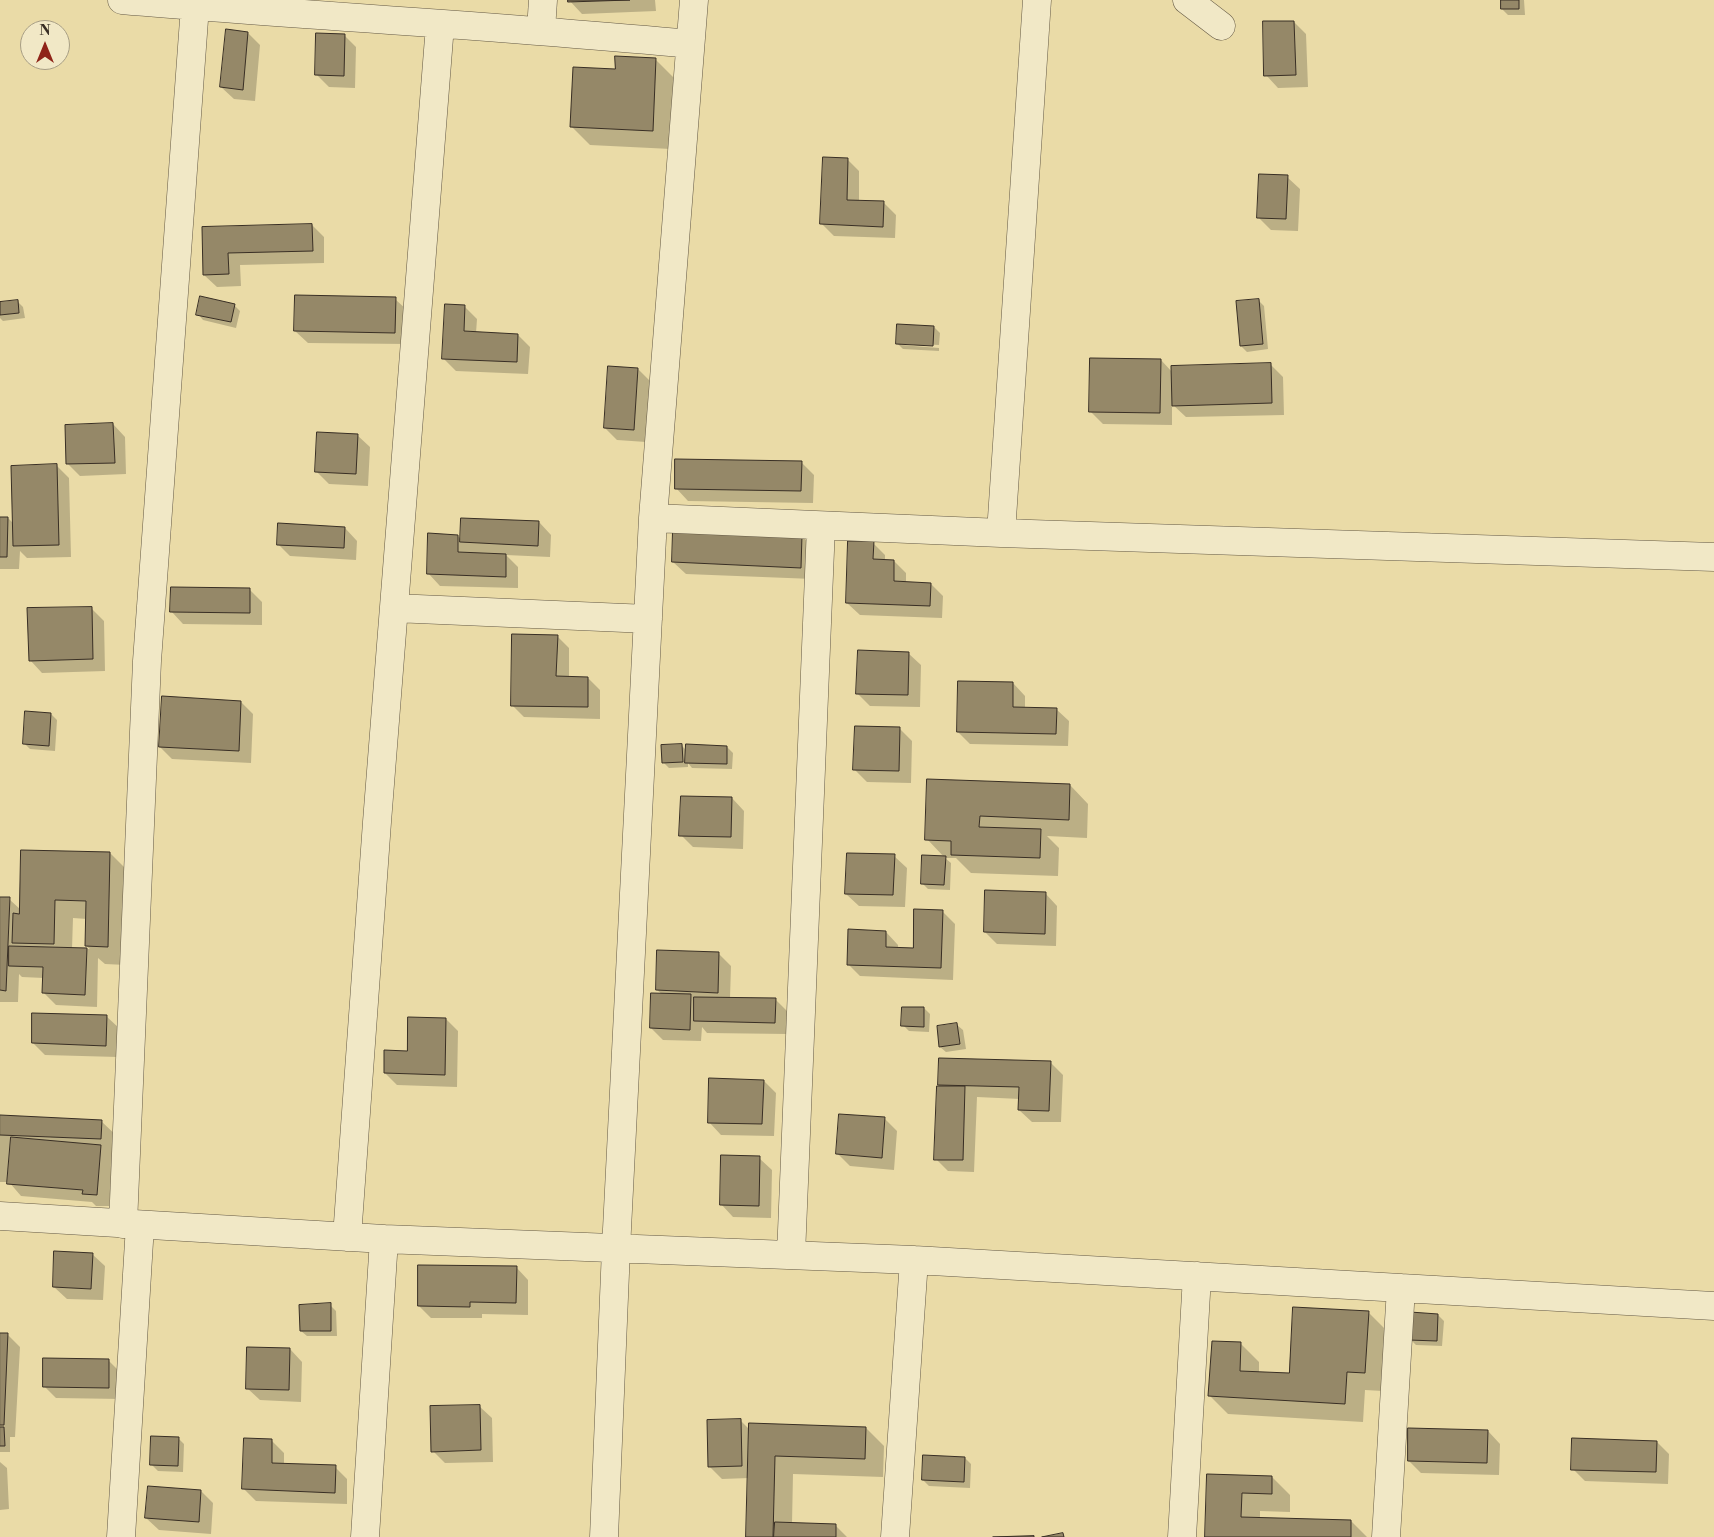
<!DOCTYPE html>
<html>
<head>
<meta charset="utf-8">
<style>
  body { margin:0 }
  #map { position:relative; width:1714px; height:1537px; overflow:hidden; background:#eadba7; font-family:"Libre Bodoni",serif }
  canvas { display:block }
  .north { position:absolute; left:20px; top:20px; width:50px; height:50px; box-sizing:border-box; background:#f1e8c6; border:1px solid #a79e85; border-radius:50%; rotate:0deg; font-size:14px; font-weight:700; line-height:20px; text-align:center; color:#382e24 }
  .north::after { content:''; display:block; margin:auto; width:18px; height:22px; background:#8f2418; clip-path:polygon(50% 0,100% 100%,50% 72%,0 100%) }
</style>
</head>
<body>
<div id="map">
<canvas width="1714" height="1537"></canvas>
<div class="north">N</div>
</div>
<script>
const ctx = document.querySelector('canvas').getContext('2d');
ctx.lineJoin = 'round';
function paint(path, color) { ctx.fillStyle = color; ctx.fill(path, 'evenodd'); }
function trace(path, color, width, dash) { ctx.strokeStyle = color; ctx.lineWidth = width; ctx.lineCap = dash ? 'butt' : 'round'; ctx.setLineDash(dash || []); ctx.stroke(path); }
paint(new Path2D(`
  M569,0H655L656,11L582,14Z
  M1502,0H1524L1525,15H1508L1502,9Z
  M1294,22L1306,34L1308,87L1278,88L1266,75Z
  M248,33L260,45L255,101L234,99L221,87Z
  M344,35L356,47L355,88L329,87L317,75Z
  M655,59L674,78L671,149L590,145L571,126L616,70Z
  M847,159L859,171V202H883L896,215L895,238L834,236L822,224Z
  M1287,177L1300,189L1298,231L1271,230L1259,218Z
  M312,225L324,237V263L240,265L241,286L217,287L204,275L203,228Z
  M395,299L408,311L407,344L308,343L295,331Z
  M1258,300L1264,306L1268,349L1247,352L1241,346L1237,302Z
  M17,301L23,307L25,318L3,321L0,318V303Z
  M234,305L240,311L236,328L203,320L198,314Z
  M446,306L465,307L477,319L476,333L518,335L530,347L528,374L456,371L443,358Z
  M934,327L940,333L939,345L901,343V345L939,348V351L903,349L897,343Z
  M1161,360L1173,373L1270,364L1283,377L1284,415L1186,417L1172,404V425L1103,424L1091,412Z
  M638,369L650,381L646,442L617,440L605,428Z
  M113,424L125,437L126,474L80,476L68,464Z
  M357,435L370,447L368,486L329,484L317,472Z
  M801,462L814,475L813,503L688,501L676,488Z
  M56,465L69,478L71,557L27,558L20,551L19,569H0V518H8L14,524Z
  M539,522L551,535L550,557L506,555L518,567V588L440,586L428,573L458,536L461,539Z
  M345,528L357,541L356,560L290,556L278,544Z
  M802,536L814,549L813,579L686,574L673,562Z
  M873,543L885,555V560L894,561L906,573V583L931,584L943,596L942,618L860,615L847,603Z
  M250,590L262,602V625L183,624L171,611Z
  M91,608L104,621L105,671L42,673L30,660Z
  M557,636L569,648V677L588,678L600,690V719L524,717L512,705Z
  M908,653L921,665L920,707L870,706L857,693Z
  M1013,683L1025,696V708L1056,709L1069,721L1068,746L970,744L958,732Z
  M241,702L253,714L251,763L172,759L160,747Z
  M51,714L57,720L55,751L30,749L24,743Z
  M900,729L912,741L911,783L867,782L855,770Z
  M682,746L687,751L727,747L733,753L732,769L692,768L688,763V767L669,768L663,762Z
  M929,780L1070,785L1088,804L1087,838L1047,836L1059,848L1058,876L971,873L956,858H945L951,863L950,890L928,889L922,883L945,858L927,839Z
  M732,798L744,811L743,849L693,847L681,835Z
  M110,853L128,871L126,965L105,964L98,958L97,1007L56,1005L44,993V978L22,977L19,974L18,1002H0V898L9,899L21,910ZM73,918L87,919L86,946L90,949H72Z
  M894,856L907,868L905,907L859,906L846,894Z
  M1045,893L1057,906L1056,946L997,944L985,932Z
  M942,911L955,924L953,980L860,976L848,964L886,932L898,945V949H914Z
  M719,954L731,966L730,998L775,999L788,1012L787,1034L707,1033L702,1027L701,1041L663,1040L651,1028L663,995L657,990Z
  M924,1008L930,1014L929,1032L909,1031L903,1025Z
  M106,1016L119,1028L118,1057L45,1055L33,1043Z
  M446,1019L458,1031L457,1087L397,1085L385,1073Z
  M957,1025L963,1030L966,1049L946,1052L940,1047Z
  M940,1059L1050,1062L1063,1075L1061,1122H1032L1019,1110L1020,1099L977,1097L974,1172L948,1171L936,1159Z
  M764,1081L776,1093L774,1136L721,1135L709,1122Z
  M0,1116L101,1121L120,1139L113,1157L109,1206H96L92,1202L21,1196L9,1182H0Z
  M885,1119L897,1131L894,1170L850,1166L837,1153Z
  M759,1158L772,1170L771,1218L733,1217L721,1204Z
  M92,1254L105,1266L103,1300L67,1299L54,1287Z
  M516,1267L528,1280V1315L482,1314V1318H431L419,1306Z
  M330,1305L336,1311L337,1336H307L301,1331Z
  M1368,1312L1387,1331L1383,1391L1365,1390L1363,1422L1228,1414L1210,1396L1241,1344L1259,1362V1373L1291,1375Z
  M1438,1315L1444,1321L1442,1346L1416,1345L1410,1339Z
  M0,1334H7L20,1347L15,1437H10V1452H0Z
  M290,1349L302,1362L301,1402L260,1400L247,1388Z
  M109,1361L121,1373V1399L56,1398L44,1386Z
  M479,1406L492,1418L493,1462L445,1463L433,1451Z
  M740,1420L750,1430L866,1428L884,1446L883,1477L793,1474L792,1524L835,1525L847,1537H747L749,1478L722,1479L709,1466Z
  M1488,1431L1500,1444L1499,1475L1421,1473L1409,1461Z
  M178,1438L184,1444L183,1472L158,1471L152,1465Z
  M272,1441L284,1453V1465L335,1467L347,1479V1504L256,1501L244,1489Z
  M1657,1442L1669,1454L1668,1484L1585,1481L1573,1469Z
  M965,1458L971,1464L970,1488L929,1486L923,1480Z
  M0,1462L7,1468L9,1509L0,1510Z
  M1209,1475L1272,1477L1290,1495V1512L1260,1511V1518L1351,1521L1367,1537H1207Z
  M149,1487L201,1491L213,1503L211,1534L159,1530L146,1518Z`), '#0003');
const building = new Path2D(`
  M568,0H630L568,2Z
  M1501,0H1519V9H1501Z
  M1263,21H1294L1296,75L1264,76Z
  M226,29L248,32L243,90L220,87Z
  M316,33L345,34L344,76L315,75Z
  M615,56L656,58L653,131L570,127L573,67L615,69Z
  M823,157L848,158L847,200L884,201L883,227L820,224Z
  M1259,174L1288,175L1286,219L1257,218Z
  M312,224L313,251L228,253L229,274L203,275L202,227Z
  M295,295L396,297L395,333L294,331Z
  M200,296L235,304L231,322L196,315Z
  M1259,299L1263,344L1240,346L1236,301Z
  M18,300L19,313L0,315V302Z
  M445,304L465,305L464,331L518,334L517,362L442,359Z
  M897,324L934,326L933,346L896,344Z
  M1090,358L1161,359L1160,413L1089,412Z
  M1271,363L1272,403L1172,406L1171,366Z
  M608,366L638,368L634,430L604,428Z
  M113,423L115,463L66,464L65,425Z
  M317,432L358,434L356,474L315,472Z
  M675,459L802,461L801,491L675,489Z
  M57,464L59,545L13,546L11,466Z
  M0,517H8L7,557H0Z
  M461,518L539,521L538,546L460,542Z
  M278,523L345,527L344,548L277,545Z
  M673,530L802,535L801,568L672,562Z
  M428,533L458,535V552L506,554V577L427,574Z
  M848,541H874L873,559L894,560V581L931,583L930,606L846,603Z
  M171,587L250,588V613L170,612Z
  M92,607L93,659L29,661L27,608Z
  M512,634L558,635L556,676L588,677V707L511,706Z
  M858,650L909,652L908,695L856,694Z
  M958,681L1013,682V707L1057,708L1056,734L957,732Z
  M162,696L241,701L239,751L159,747Z
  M25,711L51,713L49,746L23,744Z
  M855,726L900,727L899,771L853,770Z
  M682,744L683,762L662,763L661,745Z
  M686,744L727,746V764L685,763Z
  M927,779L1070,784L1069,820L980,816L979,827L1041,829L1040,858L951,855V841L925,840Z
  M681,796L732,797L731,837L679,836Z
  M21,850L110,852L108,947L85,946L86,901L55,900L54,944L12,943L13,913L19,914Z
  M847,853L895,854L893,895L845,894Z
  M922,855L946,856L944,885L921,884Z
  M985,890L1046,892L1045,934L984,932Z
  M0,897H10L6,991L0,990Z
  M914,909L943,910L941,968L847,965L848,929L886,931V947L913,948Z
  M9,946L87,948L85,995L42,993L43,967L9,966Z
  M657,950L719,952L718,993L656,990Z
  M651,993L691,994L690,1030L650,1028Z
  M694,997L776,998L775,1023L694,1021Z
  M902,1007H924V1027L901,1026Z
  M32,1013L107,1015L106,1046L32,1043Z
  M408,1017L446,1018L445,1075L384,1073V1050L407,1051Z
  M957,1023L960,1044L939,1047L937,1026Z
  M939,1058L1051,1061L1049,1111L1018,1110L1019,1087L938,1085Z
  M709,1078L764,1080L762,1124L708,1123Z
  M937,1086H965L963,1160H934Z
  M839,1114L885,1117L882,1158L836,1154Z
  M0,1115L102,1120L101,1139L0,1135Z
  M11,1137L101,1145L97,1195L82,1194L83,1190L7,1184Z
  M721,1155L760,1156L759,1206L720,1205Z
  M54,1251L93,1253L91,1289L53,1287Z
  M418,1265L517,1266L516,1303L470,1302V1307L418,1306Z
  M331,1303V1331H300L299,1305Z
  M1293,1307L1369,1311L1365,1373L1347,1372L1345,1404L1208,1396L1212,1341L1241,1342L1240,1371L1289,1373Z
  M1410,1312L1438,1314L1437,1341L1409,1340Z
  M0,1333H8L4,1425H0Z
  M247,1347L290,1348L289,1390L246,1389Z
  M43,1358L109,1359V1388L43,1387Z
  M480,1405L481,1450L431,1452L430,1406Z
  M741,1419L742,1466L708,1467L707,1420Z
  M749,1423L866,1427L865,1459L775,1456L773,1537H746Z
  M0,1427H4L5,1446H0Z
  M1408,1428L1488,1430L1487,1463L1408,1461Z
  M151,1436L179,1437L178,1466L150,1465Z
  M244,1438L272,1439V1463L336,1465L335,1493L242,1489Z
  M1572,1438L1657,1441L1656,1472L1571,1470Z
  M923,1455L965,1457L964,1482L922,1480Z
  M1207,1474L1272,1476V1494L1242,1493L1241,1517L1351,1520V1537H1205Z
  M148,1486L201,1490L199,1522L145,1518Z
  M775,1522L836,1524V1537H774Z
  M1063,1533L1064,1537H1042Z
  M1034,1536V1537H993Z`);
paint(building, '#958868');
trace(building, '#382e24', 1);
const street = new Path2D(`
  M122,0C311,16 501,26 690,44
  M1187,0L1221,26
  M541,30L543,0
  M653,518L1001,533L1714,557
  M1001,533L1037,0
  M394,608L648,619
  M0,1216L384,1239L914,1260L1714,1306
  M123,1224L147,661L195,6
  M347,1237L377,822L440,25
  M791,1255L821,526
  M121,1537L140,1225
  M365,1537L384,1239
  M604,1537L616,1249L653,518L694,0
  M895,1537L914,1260
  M1182,1537L1197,1276
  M1386,1537L1401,1288`);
trace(street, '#645945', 29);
trace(street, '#f1e8c6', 28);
</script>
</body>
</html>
